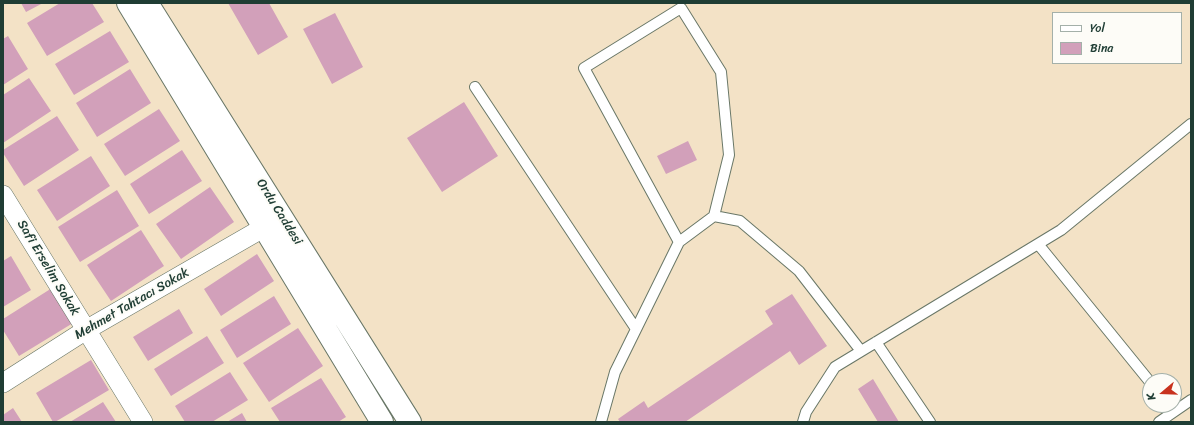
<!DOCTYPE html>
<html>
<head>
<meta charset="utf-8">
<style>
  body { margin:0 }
  #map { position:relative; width:1194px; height:425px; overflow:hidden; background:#f3e2c6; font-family:Sriracha,sans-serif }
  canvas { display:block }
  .frame { position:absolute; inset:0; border:4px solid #1f3d34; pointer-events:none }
  .legend { position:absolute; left:1052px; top:12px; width:130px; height:52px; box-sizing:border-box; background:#fdfcf7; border:1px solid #a4b0a9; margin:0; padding:5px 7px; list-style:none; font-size:12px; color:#1f3d34 }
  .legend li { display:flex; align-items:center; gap:8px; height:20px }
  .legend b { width:20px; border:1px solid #a4b0a9 }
  .north { position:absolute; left:1142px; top:373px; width:40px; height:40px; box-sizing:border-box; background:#fdfcf7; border:1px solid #a4b0a9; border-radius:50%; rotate:251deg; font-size:11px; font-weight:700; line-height:16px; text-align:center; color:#1f3d34 }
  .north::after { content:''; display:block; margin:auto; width:14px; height:18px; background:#c8321e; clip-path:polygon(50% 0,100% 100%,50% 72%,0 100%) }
</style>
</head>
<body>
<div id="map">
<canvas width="1194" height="425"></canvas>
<div class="frame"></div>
<ul class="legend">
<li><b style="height:5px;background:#fff"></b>Yol</li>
<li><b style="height:11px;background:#d2a0ba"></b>Bina</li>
</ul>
<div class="north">K</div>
</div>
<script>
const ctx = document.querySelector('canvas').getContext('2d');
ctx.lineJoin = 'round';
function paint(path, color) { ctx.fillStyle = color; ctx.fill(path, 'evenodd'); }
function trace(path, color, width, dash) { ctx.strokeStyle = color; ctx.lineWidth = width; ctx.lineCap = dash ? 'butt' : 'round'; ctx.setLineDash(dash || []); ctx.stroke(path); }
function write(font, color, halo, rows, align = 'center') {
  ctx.font = font + ' Sriracha,sans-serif'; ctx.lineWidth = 4; ctx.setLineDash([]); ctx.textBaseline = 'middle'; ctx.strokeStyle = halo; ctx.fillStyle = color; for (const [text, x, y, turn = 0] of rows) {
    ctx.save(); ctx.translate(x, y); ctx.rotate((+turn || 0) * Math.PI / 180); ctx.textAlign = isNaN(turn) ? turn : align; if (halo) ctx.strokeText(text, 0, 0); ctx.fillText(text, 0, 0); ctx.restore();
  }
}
paint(new Path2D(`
  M21,3H43L26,12Z
  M60,3H92L104,22L47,56L27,23Z
  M228,3H269L288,37L258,55Z
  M335,13L363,67L332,84L303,29Z
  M110,31L129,62L74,95L55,64Z
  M8,36L28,69L3,85V39Z
  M130,69L151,103L97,137L76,103Z
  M29,78L51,111L3,143V95Z
  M464,102L498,156L442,192L407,138Z
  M159,109L180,141L125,176L104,144Z
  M57,116L79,150L24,186L3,153V150Z
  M688,141L697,160L666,174L657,156Z
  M182,150L202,181L149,214L130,184Z
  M91,156L110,186L57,221L37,190Z
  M210,187L234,222L181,259L156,224Z
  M117,190L139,226L80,262L58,227Z
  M141,230L164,266L111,301L87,265Z
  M257,254L274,281L221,316L204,289Z
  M11,256L31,290L3,307V261Z
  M52,288L73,323L19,356L3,330V319Z
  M792,294L827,346L799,365L790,351L685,422H620L618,419L644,401L648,408L773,324L765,311Z
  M274,296L291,324L237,358L220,330Z
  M179,309L193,333L148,361L133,337Z
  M298,328L323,366L269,402L243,363Z
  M207,336L224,363L171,396L154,369Z
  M91,360L109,390L55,422H53L36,393Z
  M230,372L248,400L212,422H185L175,406Z
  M321,378L346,417L338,422H280L271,408Z
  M873,379L899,422H878L858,389Z
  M103,402L116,422H70Z
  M13,408L22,422H3V415Z
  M242,413L247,422H227Z`), '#d2a0ba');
const lane = new Path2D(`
  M475,87L636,329
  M679,242L584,68L681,8L721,72L729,155L714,216
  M1038,244L1150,382
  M876,342L930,422
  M601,422L615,372L679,242L714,216L740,221L799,271L861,351
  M803,422L806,412L835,367L1061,230L1191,124
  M1159,422L1191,400`);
const street = new Path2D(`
  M3,195L143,422
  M3,383L86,330L263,228`);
const primary = new Path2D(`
  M128,3L382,422
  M147,3L410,422`);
trace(lane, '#697767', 12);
trace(street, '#697767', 20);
trace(primary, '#697767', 24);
trace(lane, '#fff', 10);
trace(street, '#fff', 19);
trace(primary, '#fff', 22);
write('13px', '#1f3d34', '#fdfcf7', [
  ["Ordu Caddesi",279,212,58],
  ["Safi Erselim Sokak",48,268,59],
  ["Mehmet Tahtacı Sokak",132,304,-30]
]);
</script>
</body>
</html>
